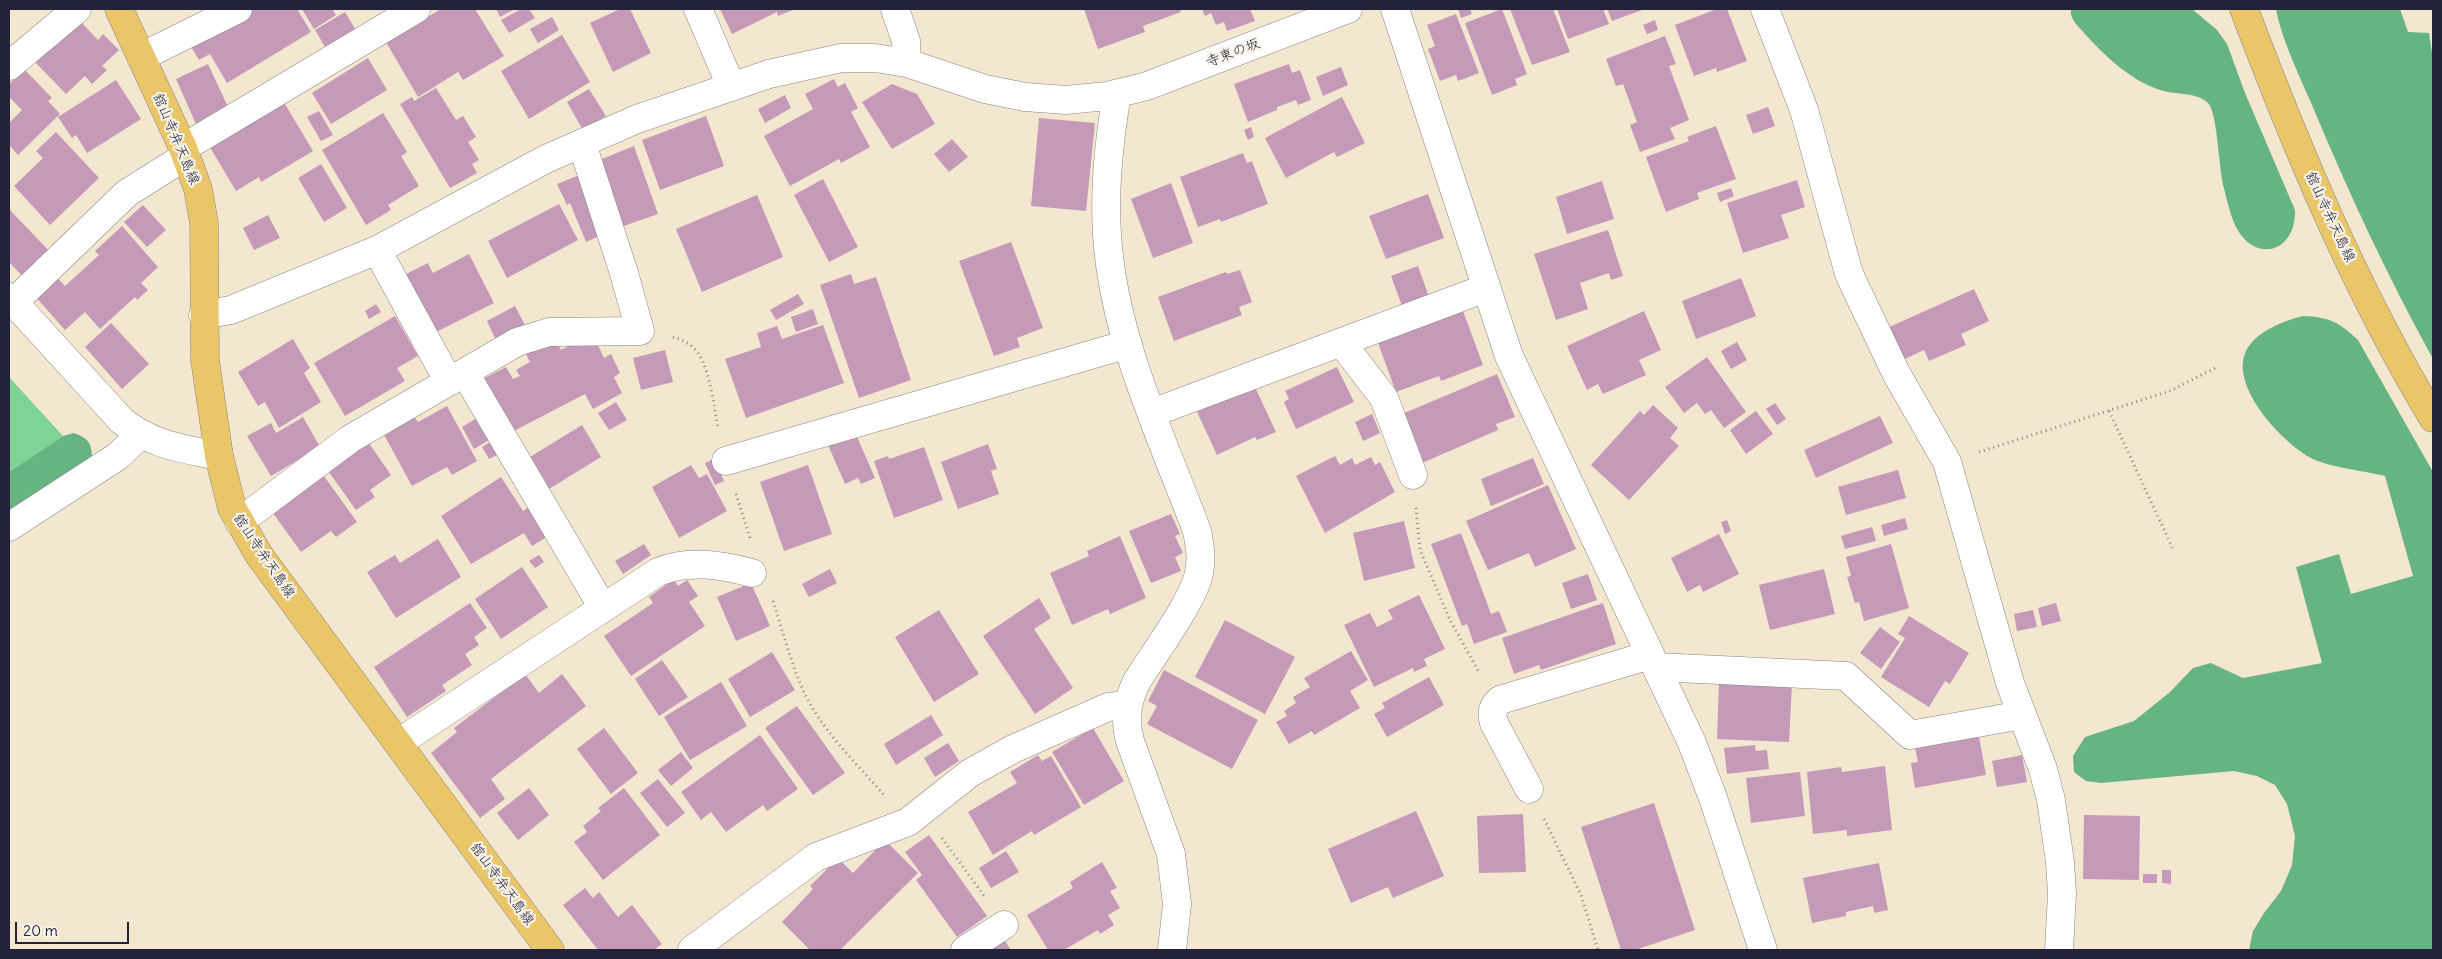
<!DOCTYPE html>
<html>
<head>
<meta charset="utf-8">
<style>
  body { margin:0 }
  #map { position:relative; width:2442px; height:959px; overflow:hidden; background:#f3e7d0; font-family:Delius,sans-serif }
  canvas { display:block }
  .frame { position:absolute; inset:0; border:10px solid #22223b; pointer-events:none }
  .scale { position:absolute; left:15px; top:922px; width:114px; height:22px; box-sizing:border-box; border:2px solid #22223b; border-top:0; padding-left:6px; font-size:15px; line-height:18px; white-space:nowrap; color:#22223b; -webkit-text-stroke:4px #f7f3e8; paint-order:stroke }
</style>
</head>
<body>
<div id="map">
<canvas width="2442" height="959"></canvas>
<div class="frame"></div>
<div class="scale">20 m</div>
</div>
<script>
const ctx = document.querySelector('canvas').getContext('2d');
ctx.lineJoin = 'round';
function paint(path, color) { ctx.fillStyle = color; ctx.fill(path, 'evenodd'); }
function trace(path, color, width, dash) { ctx.strokeStyle = color; ctx.lineWidth = width; ctx.lineCap = dash ? 'butt' : 'round'; ctx.setLineDash(dash || []); ctx.stroke(path); }
function write(font, color, halo, rows, align = 'center') {
  ctx.font = font + ' Delius,"Klee One",sans-serif'; ctx.lineWidth = 4.5; ctx.setLineDash([]); ctx.textBaseline = 'middle'; ctx.strokeStyle = halo; ctx.fillStyle = color; for (const [text, x, y, turn = 0] of rows) {
    ctx.save(); ctx.translate(x, y); ctx.rotate((+turn || 0) * Math.PI / 180); ctx.textAlign = isNaN(turn) ? turn : align; if (halo) ctx.strokeText(text, 0, 0); ctx.fillText(text, 0, 0); ctx.restore();
  }
}
paint(new Path2D(`
  M9,377L63,436L9,472Z`), '#7ed397');
paint(new Path2D(`
  M2071,9H2192L2217,30L2227,44L2245,93L2295,210C2296,254 2254,263 2236,227C2230,215 2226,197 2223,184C2219,168 2217,111 2208,103C2196,92 2179,95 2164,91C2132,82 2107,58 2085,34C2079,27 2069,19 2071,9Z
  M2276,9H2400L2408,32L2429,33L2433,59V359C2388,277 2348,192 2312,105C2300,77 2281,38 2276,9Z
  M2303,316C2329,317 2339,322 2358,340L2433,472V950H2249L2253,931L2264,913L2281,891L2292,865L2295,836L2287,804L2275,785L2257,776L2234,771L2101,783L2086,781L2074,772L2073,756L2085,737L2134,721L2170,692L2193,668L2211,663L2243,678L2322,663L2296,567L2339,554L2351,594L2413,576L2385,476C2365,471 2328,467 2311,458C2283,443 2229,387 2246,351C2256,331 2284,321 2303,316Z
  M74,433C88,438 92,443 92,458L9,517V472L63,436Z`), '#66b580');
paint(new Path2D(`
  M252,9H297L311,32L227,83L210,54L199,60L189,43Z
  M302,9H332L336,15L314,29Z
  M441,9H475L504,56L463,80L458,72L418,97L386,42Z
  M496,9H515L500,17Z
  M521,9H529L535,18L509,33L501,20Z
  M620,9H630L651,53L613,72L590,23Z
  M720,9H795L778,16L777,12L732,34Z
  M1084,9H1180L1181,12L1143,26L1145,32L1098,49Z
  M1202,9H1250L1255,21L1227,31L1224,22L1216,25L1211,13L1205,16Z
  M1458,9H1470L1472,14L1461,18Z
  M1502,9L1527,74L1515,79L1517,85L1492,95L1465,23Z
  M1510,9H1553L1570,52L1532,65Z
  M1557,9H1603L1609,24L1568,39Z
  M1607,9H1645L1612,21Z
  M1717,9H1727L1747,61L1717,72L1716,68L1694,76L1675,25Z
  M345,12L358,34L328,52L315,30Z
  M1456,14L1479,73L1458,81L1456,75L1440,81L1428,49L1435,46L1427,25Z
  M76,17L98,40L103,34L119,50L102,66L107,70L92,84L85,76L66,94L32,59Z
  M552,17L559,30L538,43L530,29Z
  M1655,20L1658,30L1647,34L1643,25Z
  M562,35L590,82L529,119L501,71Z
  M1665,36L1676,64L1669,66L1689,120L1670,128L1675,139L1640,152L1630,125L1637,122L1623,84L1616,86L1606,59Z
  M368,58L387,90L331,124L312,93Z
  M208,64L229,109L196,124L176,79Z
  M1289,64L1292,73L1300,70L1311,100L1298,105L1296,100L1277,107V110L1248,122L1234,84Z
  M1341,67L1348,85L1323,96L1316,77Z
  M24,69L52,98L48,101L60,114L18,155L9,145V123L22,110L9,97V84Z
  M834,79L838,87L845,83L858,108L851,112L870,147L841,163L839,159L790,186L764,136L813,109L805,94Z
  M116,80L141,119L87,153L76,135L72,138L58,117Z
  M892,84L917,94L935,124L892,149L862,102Z
  M436,88L456,120L463,116L476,137L468,142L479,160L472,164L477,173L450,188L400,104L412,97L414,101Z
  M589,89L606,116L583,130L567,102Z
  M785,95L791,108L765,123L758,109Z
  M1342,97L1365,143L1337,157L1334,152L1286,178L1265,138Z
  M282,99L313,151L261,182L259,177L236,191L208,144Z
  M1768,107L1775,126L1753,134L1746,115Z
  M319,111L333,135L321,141L307,117Z
  M383,113L407,152L401,156L419,186L388,205L391,210L366,225L322,150Z
  M706,116L724,166L660,190L642,140Z
  M1039,118L1095,123L1086,211L1031,206Z
  M1716,126L1736,179L1697,193L1699,199L1666,212L1646,157L1689,141L1687,137Z
  M1251,127L1254,137L1248,140L1244,130Z
  M56,132L99,178L50,225L14,186L43,158L36,151Z
  M952,139L968,157L949,172L934,154Z
  M634,146L658,214L621,227L597,161Z
  M1243,153L1247,163L1252,161L1268,204L1221,222L1220,219L1198,227L1180,177Z
  M321,164L347,208L324,222L298,178Z
  M582,174L606,233L586,242L570,203L567,205L557,184Z
  M823,179L858,247L829,262L794,195Z
  M1797,180L1805,207L1781,215L1789,238L1743,253L1727,203Z
  M1602,181L1614,219L1567,234L1556,197Z
  M1171,183L1193,243L1153,258L1131,199Z
  M1731,188L1734,196L1720,202L1717,193Z
  M1428,194L1444,238L1386,259L1369,216Z
  M757,195L783,257L702,292L676,229Z
  M559,204L578,240L507,278L488,241Z
  M143,205L166,230L147,247L124,222Z
  M9,209L53,255L26,280L9,262Z
  M268,215L280,238L254,250L243,228Z
  M122,226L158,267L141,283L148,290L137,300L135,297L100,329L85,312L65,330L33,294L54,274L65,286L99,255L95,251Z
  M1608,230L1623,276L1611,280L1609,273L1580,283L1588,309L1556,320L1534,254Z
  M1011,242L1043,328L1017,338L1020,347L994,356L959,261Z
  M469,254L494,303L436,332L406,274L428,263L433,273Z
  M1418,266L1429,297L1402,306L1391,276Z
  M1240,270L1252,302L1239,307L1242,315L1174,341L1158,297L1226,272L1227,274Z
  M851,274L854,284L876,277L911,380L859,398L820,285Z
  M1741,278L1756,316L1696,339L1682,301Z
  M1974,289L1989,321L1961,334L1966,345L1929,361L1924,350L1903,360L1887,328Z
  M798,294L804,304L776,320L770,310Z
  M376,304L381,312L369,319L365,311Z
  M515,306L525,325L496,340L487,321Z
  M813,309L818,324L796,332L791,317Z
  M1463,311L1483,365L1441,381L1439,376L1396,392L1378,343Z
  M1644,311L1661,350L1639,360L1646,375L1603,394L1598,384L1587,390L1567,346Z
  M395,316L418,356L397,368L405,381L345,416L314,363Z
  M111,323L149,364L122,389L85,347Z
  M823,325L844,383L746,418L725,359L761,347L757,333L777,326L782,339Z
  M592,333L604,358L611,354L620,373L614,377L622,393L593,409L585,394L508,434L481,380L506,367L513,379L520,376L516,370L530,362L525,352L554,338L561,350Z
  M293,339L310,368L304,373L321,402L279,428L265,402L258,406L238,372Z
  M1737,342L1747,360L1731,369L1721,351Z
  M665,350L673,382L641,390L633,358Z
  M1707,357L1746,412L1724,428L1711,410L1705,414L1697,403L1684,413L1665,387Z
  M1337,367L1354,402L1296,429L1284,402L1289,399L1285,391Z
  M1497,374L1515,417L1496,424L1498,430L1422,463L1402,414Z
  M1254,385L1276,432L1257,440L1255,437L1217,455L1197,412Z
  M616,402L627,420L609,430L598,413Z
  M1775,403L1786,419L1777,425L1766,409Z
  M1653,405L1678,428L1670,438L1679,446L1629,500L1591,465L1640,411L1644,415Z
  M447,406L477,461L452,475L447,467L412,486L383,433L414,416L418,422Z
  M1756,411L1773,434L1746,454L1730,430Z
  M1372,414L1380,433L1363,441L1355,422Z
  M482,415L494,437L474,449L462,427Z
  M1880,416L1893,443L1816,478L1804,450Z
  M303,417L320,447L271,476L247,436L271,423L276,433Z
  M582,425L601,457L549,489L530,457Z
  M855,432L875,478L861,484L858,478L845,484L828,445Z
  M366,439L391,475L370,490L375,497L356,510L326,468Z
  M494,440L501,453L489,459L482,447Z
  M988,444L997,469L991,471L999,494L958,509L941,462Z
  M924,447L943,500L894,518L874,461L888,456L889,459Z
  M1335,456L1340,465L1352,458L1355,465L1371,457L1375,465L1380,462L1395,492L1325,533L1296,476Z
  M1533,458L1544,484L1491,506L1481,479Z
  M714,459L724,481L715,485L705,463Z
  M691,465L699,478L707,474L727,511L679,538L652,487Z
  M808,465L832,534L784,551L760,482Z
  M1898,470L1906,498L1846,515L1838,487Z
  M324,476L357,522L336,537L331,531L301,552L273,513Z
  M501,477L523,511L532,505L550,535L532,546L524,533L471,564L441,516Z
  M1548,485L1576,549L1535,567L1529,553L1488,570L1466,521Z
  M1171,514L1180,534L1175,536L1183,553L1175,557L1181,571L1151,583L1129,531Z
  M1905,518L1908,529L1884,536L1881,525Z
  M1727,520L1731,531L1725,534L1721,522Z
  M1404,521L1415,568L1364,581L1353,533Z
  M1872,527L1876,541L1845,549L1841,536Z
  M1461,533L1491,614L1499,611L1507,632L1474,644L1467,624L1462,626L1431,544Z
  M1719,534L1739,574L1703,592L1700,585L1687,592L1671,558Z
  M1120,536L1146,598L1110,614L1108,609L1072,625L1050,573L1089,556L1087,551Z
  M438,539L461,577L396,618L367,572L395,555L400,563Z
  M644,544L651,555L623,574L615,561Z
  M1891,544L1909,608L1864,621L1859,602L1855,603L1847,577L1851,576L1846,557Z
  M539,555L544,562L535,568L529,561Z
  M522,567L548,607L501,639L475,599Z
  M830,569L837,583L809,597L802,584Z
  M1824,569L1835,614L1770,630L1759,585Z
  M1588,574L1597,600L1571,609L1562,583Z
  M674,579L678,586L687,580L698,596L689,602L705,626L631,676L604,636L653,603L649,597Z
  M751,583L770,626L736,641L717,597Z
  M1419,595L1445,649L1424,659L1427,666L1414,672L1413,668L1374,687L1344,625L1370,613L1377,627L1393,619L1388,610Z
  M1039,598L1051,618L1034,629L1073,688L1035,714L983,636Z
  M470,603L487,628L474,637L479,645L465,654L472,665L442,685L446,691L407,717L374,667Z
  M1603,603L1616,644L1541,670L1539,665L1514,674L1502,638Z
  M2056,603L2061,621L2042,626L2038,608Z
  M939,610L979,674L934,702L895,637Z
  M2033,610L2037,627L2017,631L2014,614Z
  M1909,616L1969,653L1950,684L1945,681L1929,707L1881,677L1905,638L1898,634Z
  M1225,620L1295,657L1265,714L1195,677Z
  M1880,627L1900,642L1881,669L1860,653Z
  M1351,651L1368,680L1350,691L1360,708L1314,735L1312,731L1289,744L1276,722L1287,716L1284,711L1296,703L1293,697L1310,687L1304,678Z
  M772,652L795,690L750,717L728,679Z
  M662,660L688,697L659,716L635,679Z
  M1164,670L1258,720L1232,769L1147,724L1157,706L1148,701Z
  M525,674L539,693L562,674L586,706L491,779L505,799L480,818L431,753L457,732L454,728Z
  M1429,677L1444,705L1387,737L1374,714L1385,708L1382,703Z
  M1719,681L1792,684L1789,742L1717,739Z
  M721,682L747,726L690,760L664,717Z
  M797,706L845,773L813,795L765,728Z
  M931,715L943,735L896,765L884,744Z
  M604,728L638,773L611,794L577,749Z
  M1093,728L1124,781L1084,805L1052,752Z
  M1978,731L1986,775L1915,788L1911,763L1918,762L1914,743Z
  M760,735L798,789L767,811L763,805L726,832L711,812L701,820L681,792Z
  M948,743L959,761L935,777L924,758Z
  M1755,745L1756,751L1767,750L1769,769L1727,774L1724,748Z
  M681,752L693,768L671,786L658,770Z
  M1038,755L1042,761L1051,756L1081,807L1034,835L1032,831L993,855L968,812L1017,783L1010,772Z
  M2022,755L2027,782L1997,787L1992,761Z
  M1885,766L1892,830L1847,836V830L1813,834L1807,772L1841,767L1842,772Z
  M1800,772L1805,816L1751,823L1746,778Z
  M658,779L685,813L667,827L640,793Z
  M529,788L549,815L518,840L497,813Z
  M624,788L660,835L603,880L574,842L587,832L583,826L601,811L598,808Z
  M1654,803L1695,930L1635,950H1621L1581,827Z
  M1416,811L1444,876L1393,898L1388,887L1351,903L1328,849Z
  M1523,814L1526,872L1479,873L1477,816Z
  M2084,815L2140,816L2139,880L2083,879Z
  M929,835L987,916L957,937L916,880L922,875L905,852Z
  M885,840L918,873L840,950H810L782,922L813,889L810,886L838,858L853,873Z
  M1006,851L1019,872L991,888L979,868Z
  M1102,862L1117,888L1110,891L1120,908L1108,915L1114,925L1100,934L1098,930L1064,950H1048L1027,915L1073,888L1070,882Z
  M1879,863L1888,910L1874,913L1873,906L1846,912V916L1812,923L1803,878Z
  M2162,870H2171V884L2162,883Z
  M2143,874H2157V883H2143Z
  M585,888L593,898L599,892L618,917L632,905L662,944L654,950H598L563,905Z
  M1003,938L1011,950H985Z`), '#c59ab9');
const minor = new Path2D(`
  M698,9L731,86
  M895,9L906,41L907,63
  M1395,9L1509,356L1692,743L1713,798L1763,950
  M1765,9L1804,110L1849,274L1896,373L1947,462L2010,683L2043,769L2051,800L2060,862L2062,894L2059,950
  M141,57L238,9
  M9,66L77,9
  M1117,94C1109,140 1104,186 1107,234C1113,337 1161,435 1197,531C1200,546 1202,558 1199,573C1194,600 1153,655 1137,681C1127,701 1124,718 1130,741L1171,854L1177,904L1172,950
  M183,148L416,9
  M377,250L449,382
  M9,297L122,421C154,446 181,448 219,456
  M14,302L127,193L186,156
  M203,315L231,310L377,250L546,159L637,119L769,74L841,58H875L907,63L985,89L1025,97L1066,100L1107,96L1147,86L1348,9
  M1341,342L1384,398L1413,475
  M465,373L603,608
  M1152,413L1486,288
  M726,461L1128,344
  M239,522L350,439L517,342L549,332L640,331L624,273L582,144
  M9,527L118,456L140,435
  M1656,667L1846,676L1910,735L2022,715
  M398,743L658,572C688,559 722,565 752,573
  M1529,789L1494,723C1491,713 1492,707 1500,700L1650,655
  M692,950L816,857L908,822L970,773L1013,749L1108,707L1128,705
  M965,950L1004,925`);
const major = new Path2D(`
  M119,9L183,148L198,189L204,223L205,360L219,456L232,508L259,555L550,950
  M2244,9C2297,149 2355,289 2433,418`);
trace(minor, '#8a8486', 29);
trace(major, '#8a8486', 29);
trace(new Path2D(`
  M673,337C682,340 692,344 698,353C710,370 714,407 718,428
  M2109,411L2173,549
  M1979,452L2170,391L2215,368
  M736,494L750,538
  M1416,508L1420,550L1450,620L1480,674
  M773,601C783,632 791,665 805,694C824,733 857,764 885,796
  M1544,819L1581,895L1598,950
  M942,838L985,897`), '#8a8486', 3, [1, 4]);
trace(minor, '#fff', 28);
trace(major, '#e9c769', 28);
write('14px', '#22223b', '#f7f3e8', [
  ["寺東の坂",1233,53,-21],
  ["舘山寺弁天島線",176,139,67],
  ["舘山寺弁天島線",2330,217,65],
  ["舘山寺弁天島線",264,556,56],
  ["舘山寺弁天島線",502,884,54]
]);
</script>
</body>
</html>
